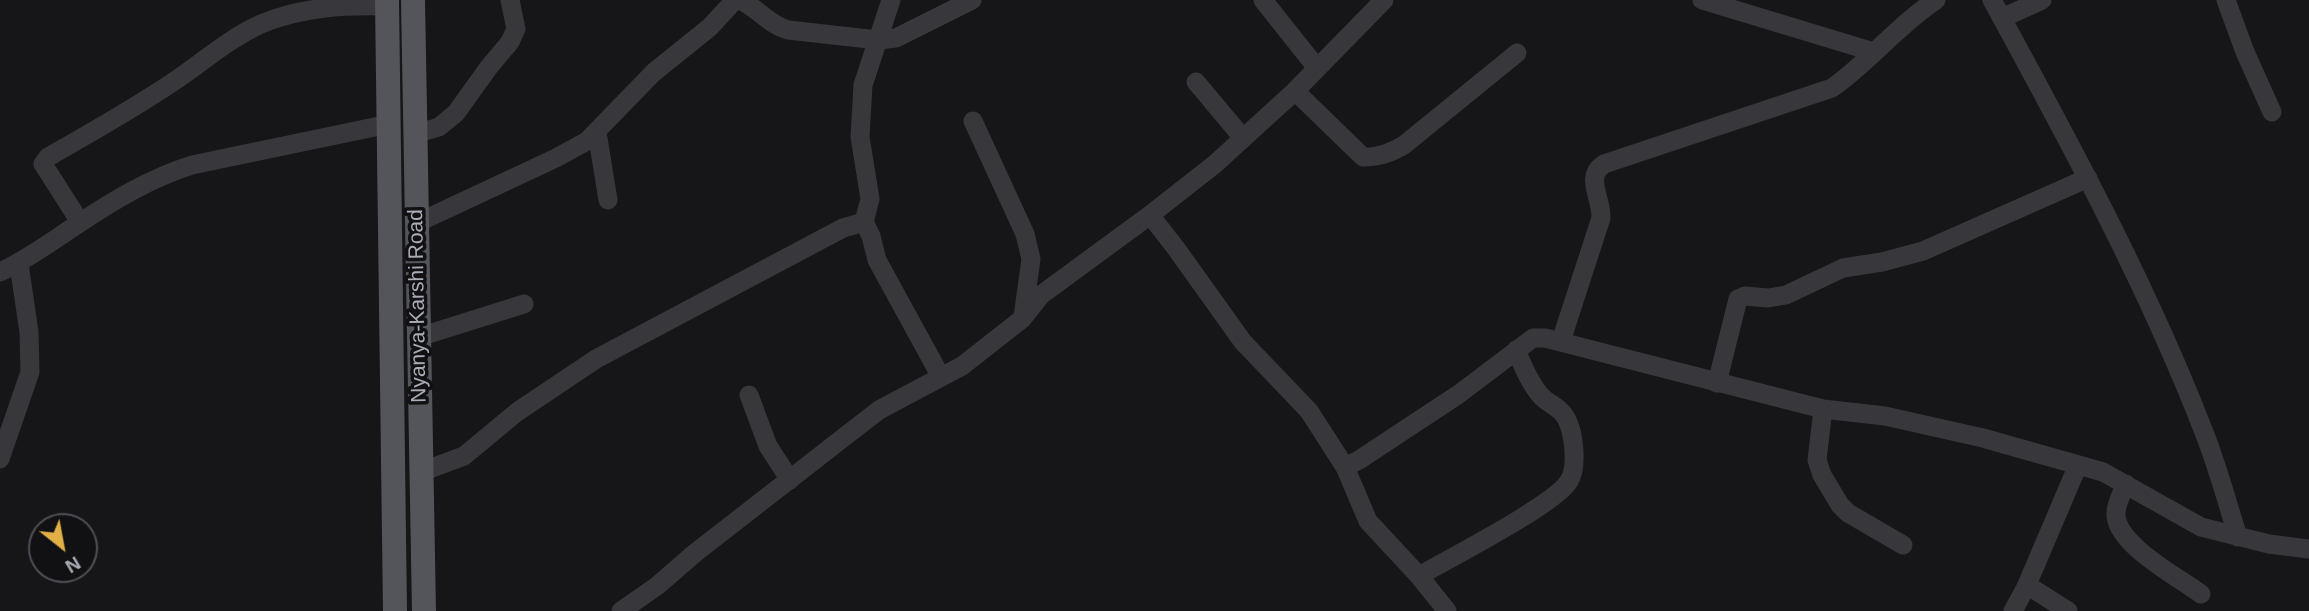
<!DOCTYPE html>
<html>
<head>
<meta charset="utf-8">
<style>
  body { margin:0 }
  #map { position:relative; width:2309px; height:611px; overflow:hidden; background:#161618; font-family:Helvetica,sans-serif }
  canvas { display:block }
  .north { position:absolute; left:28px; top:513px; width:70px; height:70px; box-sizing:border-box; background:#111113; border:2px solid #4e4f55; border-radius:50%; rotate:149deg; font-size:19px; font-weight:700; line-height:28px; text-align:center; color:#aaadb7 }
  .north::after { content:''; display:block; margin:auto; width:24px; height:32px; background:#e0b047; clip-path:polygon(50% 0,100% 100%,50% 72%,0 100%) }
</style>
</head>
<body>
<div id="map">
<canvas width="2309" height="611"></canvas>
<div class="north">N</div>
</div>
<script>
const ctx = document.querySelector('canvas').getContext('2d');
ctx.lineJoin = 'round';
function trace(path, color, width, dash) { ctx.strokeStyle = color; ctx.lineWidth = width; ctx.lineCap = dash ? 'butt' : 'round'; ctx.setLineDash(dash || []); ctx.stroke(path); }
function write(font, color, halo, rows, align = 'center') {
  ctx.font = font + ' Helvetica,sans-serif'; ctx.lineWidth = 7; ctx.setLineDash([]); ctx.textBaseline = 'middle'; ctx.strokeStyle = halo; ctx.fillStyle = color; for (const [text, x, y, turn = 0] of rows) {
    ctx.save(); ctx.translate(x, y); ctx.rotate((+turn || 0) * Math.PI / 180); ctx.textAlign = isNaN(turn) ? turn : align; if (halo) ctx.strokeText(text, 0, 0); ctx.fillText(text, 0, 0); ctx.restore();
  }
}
trace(new Path2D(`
  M740,0C758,8 769,25 788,30L878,40L896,38L972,0
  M1263,0L1317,68
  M1702,0L1874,52
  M1992,0C2070,143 2149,288 2207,440C2219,472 2228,505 2238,537
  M2226,0L2245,52L2272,112
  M2002,18L2042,0
  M1196,82L1243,138
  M1295,91L1363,157C1380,157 1390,153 1404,145L1517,53
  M973,121L1025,234L1031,259L1023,317
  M597,132L608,200
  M415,134L439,127L456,113L489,67L510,42L516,29L510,0
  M1150,215L1175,247L1243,342L1309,411L1345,467L1368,521L1419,576L1447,611
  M80,222L43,164L48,157C92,132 135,108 176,80C204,61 230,38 261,24C301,7 344,5 387,6
  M864,222L870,199L860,137L863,85L891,0
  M417,223L556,158L587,141L653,73L710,27L735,0
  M0,272C28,259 52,241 78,224C114,200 151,178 192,165L389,124
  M419,337L524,304
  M1561,341L1601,218C1602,198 1584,177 1604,164L1832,88C1869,62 1898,25 1936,0
  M1717,383L1738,299L1745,296L1768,298L1786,295L1843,268L1882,262L1923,251L2088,178
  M749,395L768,446L790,480
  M1823,409L1817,460L1822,475L1840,505L1848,513L1903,545
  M0,459L30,372L29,332L19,264
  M1345,467L1359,460L1459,394L1533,338H1545L1823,409L1885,416L1983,438L2103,472L2201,527L2269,544L2309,549
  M421,472L464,456L517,412L596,359L843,228L864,222L871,236L877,260L941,377
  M2126,484C2122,493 2115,506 2116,516C2119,546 2178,577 2201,594
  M1419,576C1448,559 1556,504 1569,481C1578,467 1574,432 1566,418C1561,408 1549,404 1542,397C1530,384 1523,366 1516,350
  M2027,585L2068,611
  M621,611L657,586L695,553L879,410L962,366L1022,319L1041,295L1150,215L1215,164L1295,91L1384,0
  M2013,611L2026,587L2078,465`), '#38383c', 19);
trace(new Path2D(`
  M387,0L395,611
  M413,0L424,611`), '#54555b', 24);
write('21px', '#aaadb7', '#111113', [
  ["Nyanya-Karshi Road",418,306,-91]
]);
</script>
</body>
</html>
